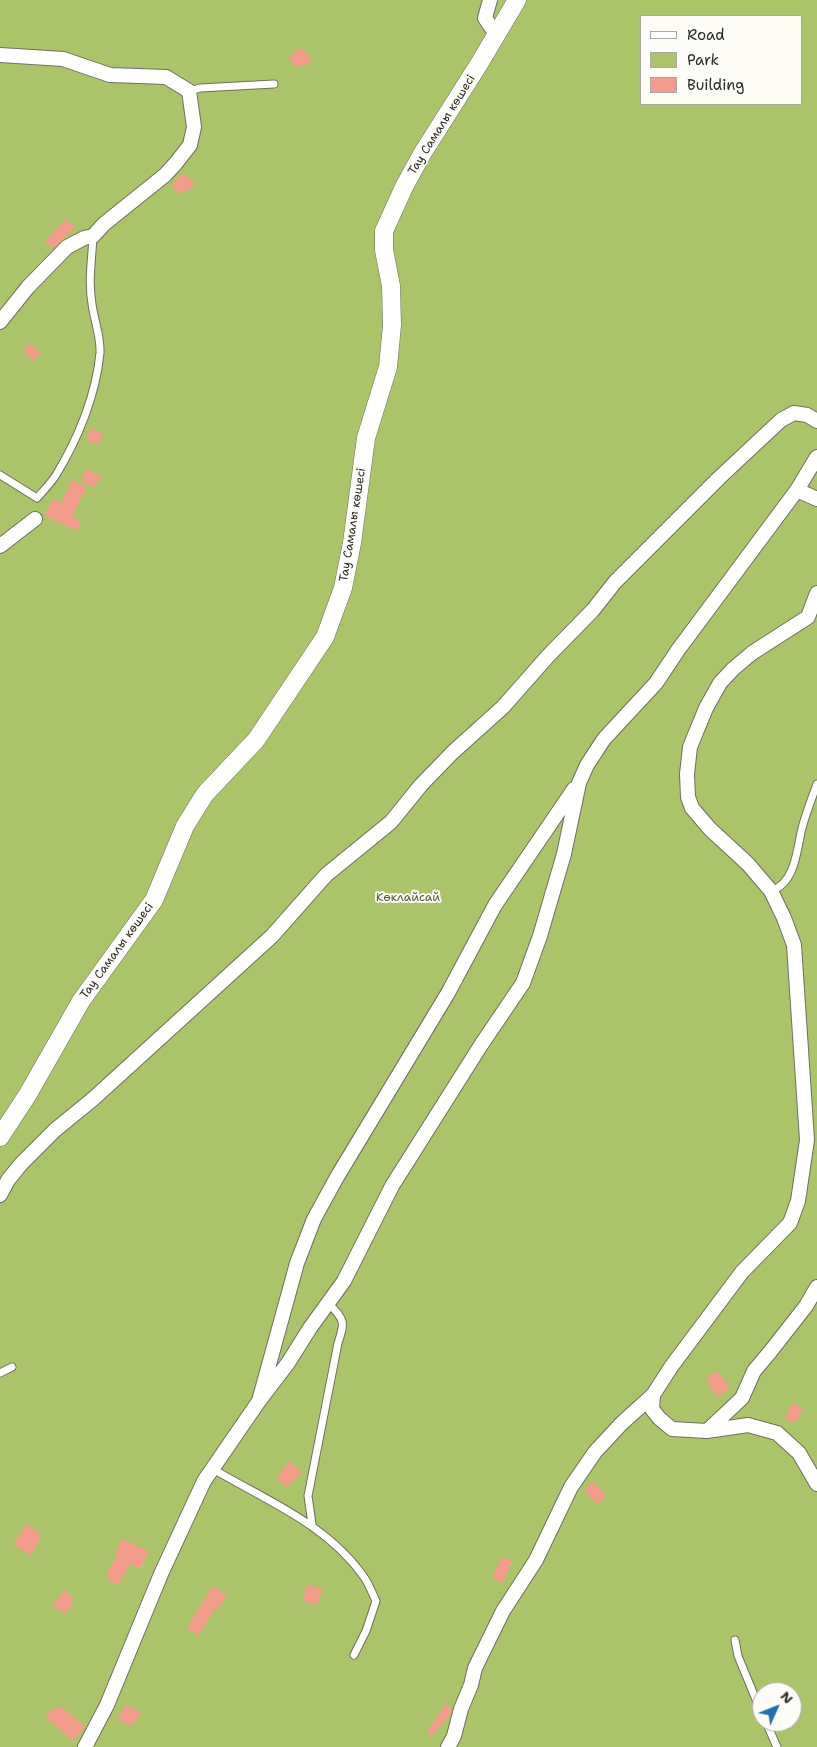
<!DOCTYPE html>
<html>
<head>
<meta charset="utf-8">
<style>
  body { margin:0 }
  #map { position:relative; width:817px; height:1747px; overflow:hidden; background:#f3e7ce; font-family:"Shantell Sans",sans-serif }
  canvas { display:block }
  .legend { position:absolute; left:640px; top:15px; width:162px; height:90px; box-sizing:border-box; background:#fdfcf7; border:1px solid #a9a8a5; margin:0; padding:6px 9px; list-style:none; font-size:15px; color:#2b2b2b }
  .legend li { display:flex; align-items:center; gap:10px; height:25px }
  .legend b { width:25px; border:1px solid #a9a8a5 }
  .north { position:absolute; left:752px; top:1682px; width:50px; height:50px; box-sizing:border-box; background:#fdfcf7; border:1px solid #a9a8a5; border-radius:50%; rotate:46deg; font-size:14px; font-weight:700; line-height:20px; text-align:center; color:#2b2b2b }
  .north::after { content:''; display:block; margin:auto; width:18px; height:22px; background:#1f6fb2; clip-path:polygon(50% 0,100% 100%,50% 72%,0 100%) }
</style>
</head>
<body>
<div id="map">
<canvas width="817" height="1747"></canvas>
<ul class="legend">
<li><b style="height:6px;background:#fff"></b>Road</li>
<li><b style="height:14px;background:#abc46a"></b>Park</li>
<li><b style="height:14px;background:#f39c8b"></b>Building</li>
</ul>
<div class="north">N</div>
</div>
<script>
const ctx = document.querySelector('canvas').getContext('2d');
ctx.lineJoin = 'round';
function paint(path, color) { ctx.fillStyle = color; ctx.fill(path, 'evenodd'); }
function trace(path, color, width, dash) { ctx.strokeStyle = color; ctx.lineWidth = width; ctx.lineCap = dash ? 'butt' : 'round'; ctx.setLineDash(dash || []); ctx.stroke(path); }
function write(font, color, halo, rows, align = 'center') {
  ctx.font = font + ' "Shantell Sans",sans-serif'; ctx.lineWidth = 4; ctx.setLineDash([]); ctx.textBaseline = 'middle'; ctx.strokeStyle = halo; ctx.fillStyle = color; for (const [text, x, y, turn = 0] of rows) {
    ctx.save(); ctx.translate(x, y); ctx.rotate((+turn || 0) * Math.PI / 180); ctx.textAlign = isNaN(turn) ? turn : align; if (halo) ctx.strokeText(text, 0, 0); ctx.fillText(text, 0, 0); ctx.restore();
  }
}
paint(new Path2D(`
  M0,0H817V1747H0ZM641,16H801V104H641ZM762,1692H792V1722H762Z`), '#abc46a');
paint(new Path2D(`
  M300,48L310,56L311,61L308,64L296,67L290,60L291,55Z
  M183,173L195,184L187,192L184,189L179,194L171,186Z
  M66,219L75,227L53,249L45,241Z
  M30,343L41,353L33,361L23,351Z
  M90,428L103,433L98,445L86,440Z
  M86,469L101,476L95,487L81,481Z
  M72,480L87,487L72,517L81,521L77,531L44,515L53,499L61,503Z
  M716,1370L730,1387L718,1397L708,1385L710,1384L706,1379Z
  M793,1403L803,1409L795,1423L785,1418Z
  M290,1461L302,1472L287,1487L277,1478L283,1471L281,1470Z
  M593,1482L606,1496L597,1504L584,1490Z
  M26,1524L40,1533L39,1536L41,1537L31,1555L14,1545Z
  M122,1539L149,1551L140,1569L130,1564L118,1585L107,1579L109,1575L106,1574L117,1556L115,1555Z
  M502,1556L512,1561L503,1583L492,1578Z
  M308,1584L323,1590L316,1606L302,1600Z
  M212,1586L227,1595L218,1609L216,1607L198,1636L187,1628Z
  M64,1590L73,1597L71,1600L74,1602L65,1614L53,1605Z
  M446,1703L452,1709L450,1715L432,1736L427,1731Z
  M127,1704L141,1713L134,1724L132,1723L129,1726L117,1718Z
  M60,1706L85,1726L73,1741L45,1716L54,1707L56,1710Z`), '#f39c8b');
const service = new Path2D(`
  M189,91L200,88L274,84
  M0,475L37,498C43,491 51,483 56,475C78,439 96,395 100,353C101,337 94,320 92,304C88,281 92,259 93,236
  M771,891C796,883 797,848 802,828C806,813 812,798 817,784
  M0,1373L12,1367
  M213,1469C267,1501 327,1524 364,1577C369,1584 372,1593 376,1601L366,1631L354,1655
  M312,1524L308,1496L338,1343C345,1322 345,1320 329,1304
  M735,1640L738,1656L762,1714
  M766,1722L777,1747`);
const minor = new Path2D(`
  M490,0L485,18L491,27L500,29
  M0,55L63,59L110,75L166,77L189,91L194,127L190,145L176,163L165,175L104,224L93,236L84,238L67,247L28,287L0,322
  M797,490L817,499
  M0,546L35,519
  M817,593L808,617L752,653L733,669L720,683L706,708L690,747L687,774L688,797L692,808L710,829L748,864L771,891L784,918L794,945L807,1140L798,1201L790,1223L742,1272L671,1367L653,1395L652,1409L659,1418L672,1429L707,1431L748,1425L777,1433L799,1453L817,1484
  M0,1195L8,1180L21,1164L55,1130L93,1099L272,936L326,875L391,822L421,785L453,752L503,707L548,656L593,610L615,582L719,478L781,420L794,413L807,415L817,421
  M259,1401L288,1363L310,1328L344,1281L392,1186L481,1045L523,983L540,936L564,854L579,783L587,765L604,739L656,683L678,650L797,490L817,457
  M707,1431L742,1398L754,1371L770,1352L806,1306L817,1287
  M85,1747L107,1705L161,1574L204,1481L259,1401L297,1263L314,1219L337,1177L448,993L495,905L574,789
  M448,1747L454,1736L461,1709L471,1685L475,1668L503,1611L536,1560L571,1487L595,1452L622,1423L653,1395`);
const tertiary = new Path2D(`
  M0,1137L28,1094L81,1001L154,900L185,826L205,794L256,740L325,637L343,588L352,543L366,438L388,367L392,325L391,286L384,250V231L404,187L422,154L479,64L517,0`);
trace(service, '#716d64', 9);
trace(minor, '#716d64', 16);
trace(tertiary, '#716d64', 19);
trace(service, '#fff', 7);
trace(minor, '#fff', 14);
trace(tertiary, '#fff', 18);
write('12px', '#2b2b2b', '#fdfcf7', [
  ["Тау Самалы көшесі",442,125,-58],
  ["Тау Самалы көшесі",353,525,-81],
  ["Тау Самалы көшесі",117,951,-54]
]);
write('12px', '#51593e', '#fdfcf7', [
  ["Көклайсай",408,898]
]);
</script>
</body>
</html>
